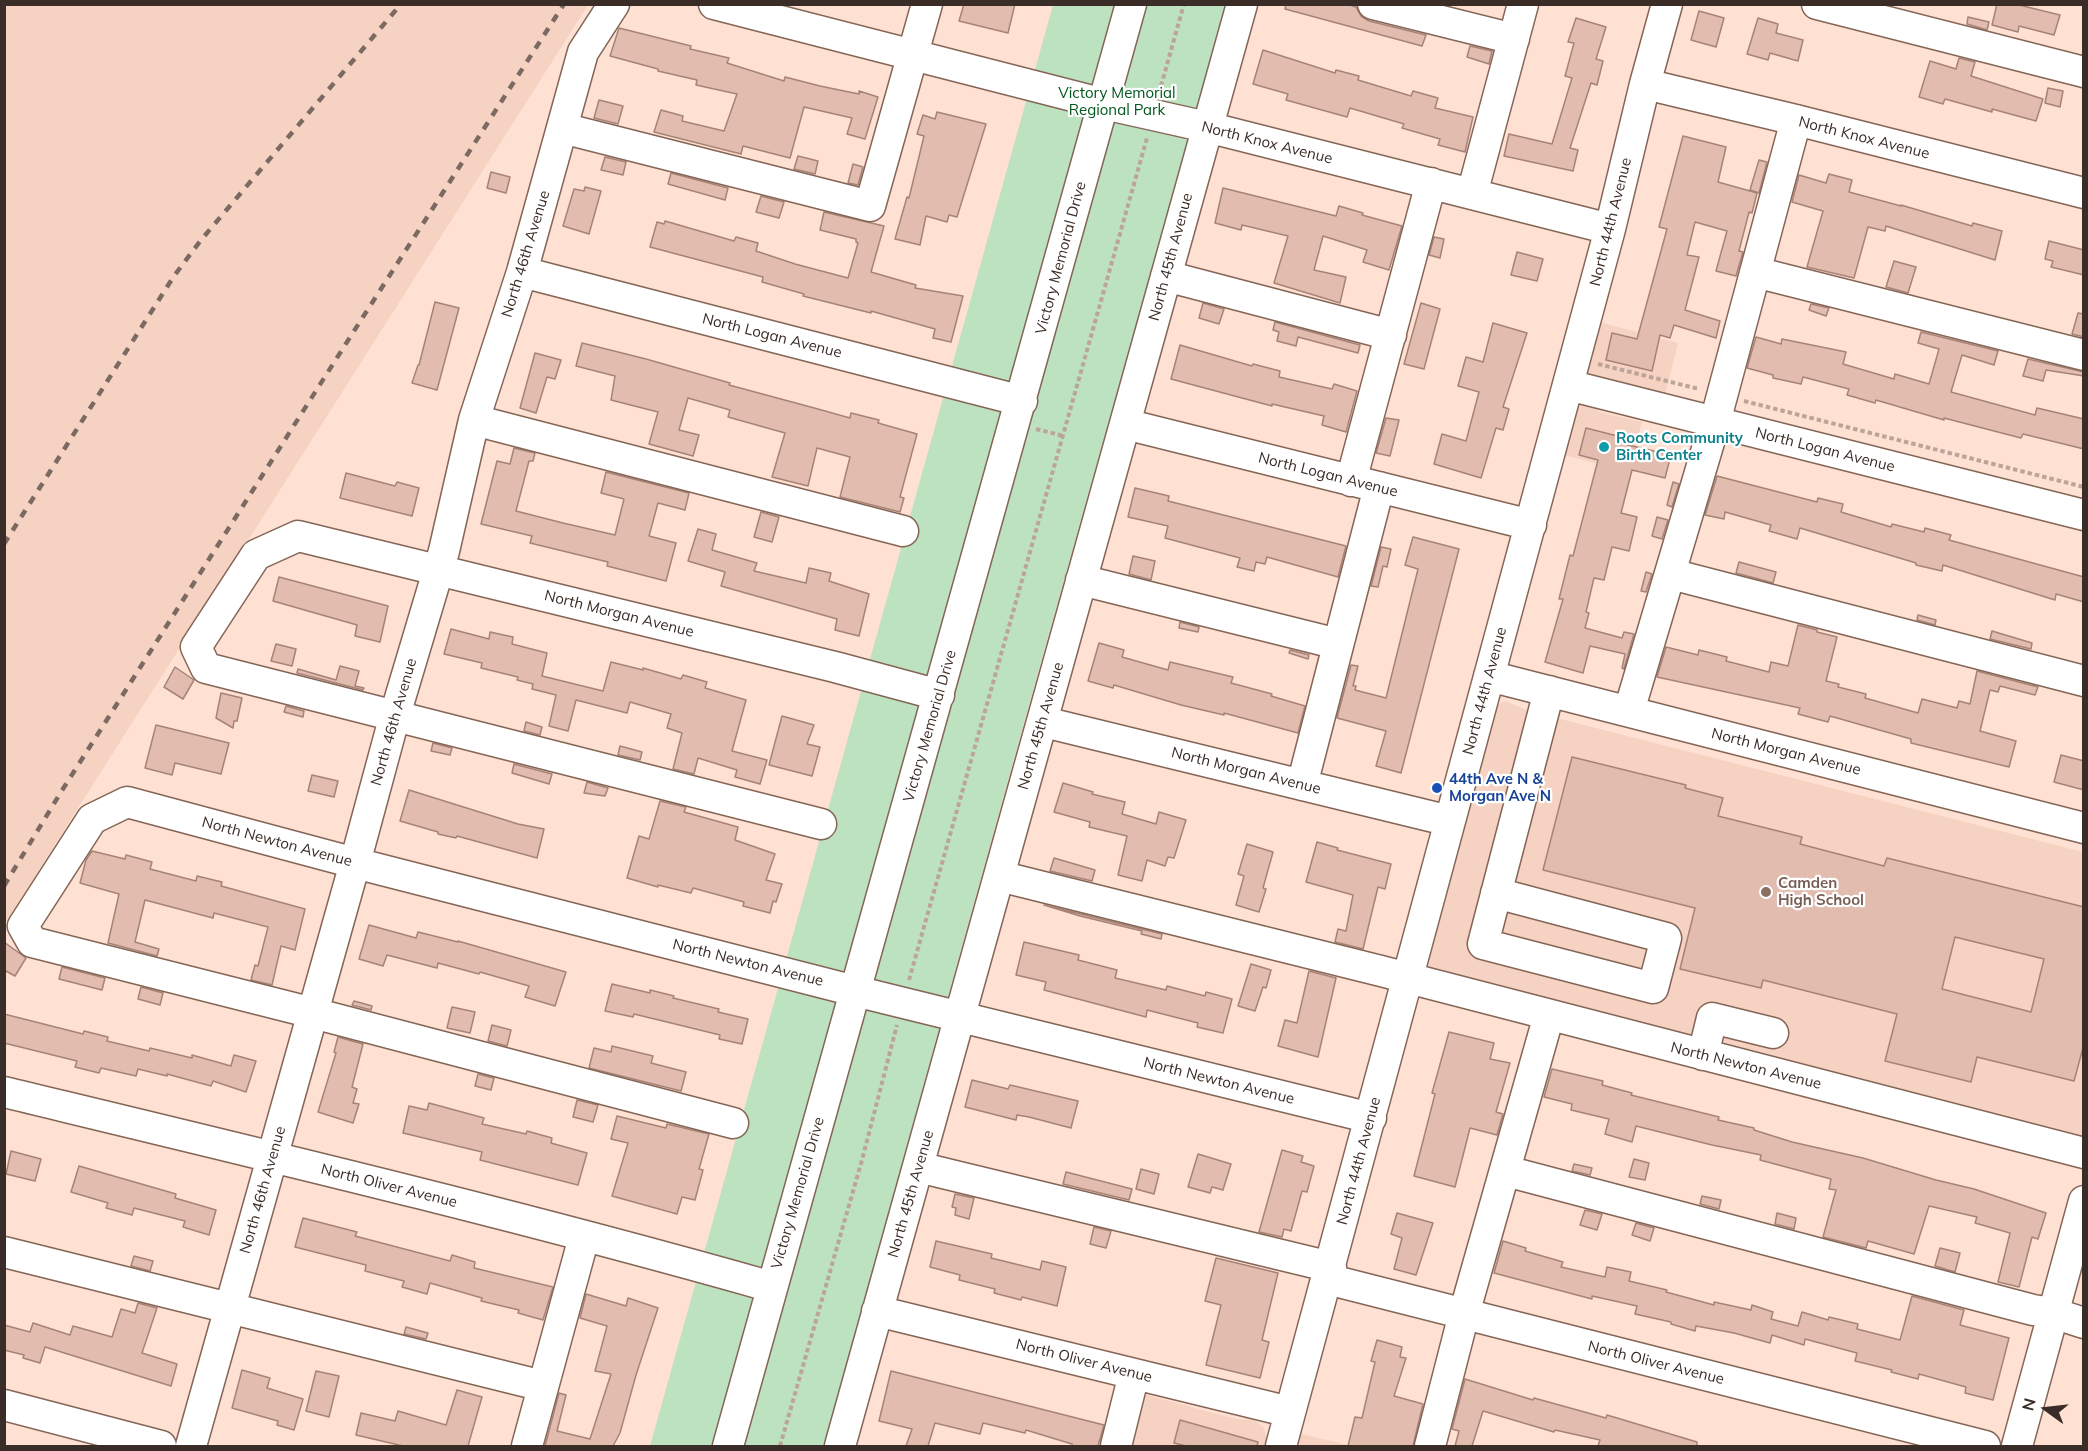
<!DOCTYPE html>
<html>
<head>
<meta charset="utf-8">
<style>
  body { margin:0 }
  #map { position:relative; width:2088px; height:1451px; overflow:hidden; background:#fee1d3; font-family:Mulish,sans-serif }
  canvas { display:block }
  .frame { position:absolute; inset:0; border:6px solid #3a2c26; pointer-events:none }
  .north { position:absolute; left:2016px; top:1379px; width:60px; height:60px; -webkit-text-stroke:4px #fff; paint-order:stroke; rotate:285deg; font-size:16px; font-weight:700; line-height:24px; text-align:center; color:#3a2c26 }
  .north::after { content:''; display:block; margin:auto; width:21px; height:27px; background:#3a2c26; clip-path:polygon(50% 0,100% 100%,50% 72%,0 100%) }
</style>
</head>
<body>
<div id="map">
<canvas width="2088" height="1451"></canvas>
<div class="frame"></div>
<div class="north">N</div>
</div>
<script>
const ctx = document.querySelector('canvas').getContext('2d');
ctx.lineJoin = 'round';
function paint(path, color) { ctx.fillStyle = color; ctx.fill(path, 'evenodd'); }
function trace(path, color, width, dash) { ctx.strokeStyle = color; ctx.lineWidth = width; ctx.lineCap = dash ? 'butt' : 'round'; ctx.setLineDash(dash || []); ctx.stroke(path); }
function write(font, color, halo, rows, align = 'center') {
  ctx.font = font + ' Mulish,sans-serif'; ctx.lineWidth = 4.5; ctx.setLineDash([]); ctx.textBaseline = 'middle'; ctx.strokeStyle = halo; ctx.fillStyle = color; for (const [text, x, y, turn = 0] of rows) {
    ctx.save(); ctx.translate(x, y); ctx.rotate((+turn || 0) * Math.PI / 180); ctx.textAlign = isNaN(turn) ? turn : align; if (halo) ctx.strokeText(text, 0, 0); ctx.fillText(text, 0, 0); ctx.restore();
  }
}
paint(new Path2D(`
  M5,5H588L5,923Z
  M1599,322L1678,343L1665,395L1590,377L1582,370Z
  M1588,404L1600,412L1642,422L1629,472L1564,455L1574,411L1580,405Z
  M1505,701L1529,711L2083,852V1135L2081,1138L1424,973L1426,949L1437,931L1486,748V726L1494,706Z
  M1136,1392L1236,1419L1254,1420L1263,1427L1267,1438L1265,1446H1122Z
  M1297,1433L1352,1446H1295Z`), '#f5d2c2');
paint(new Path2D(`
  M1053,5H1232L1201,127L1109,420L1026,715L862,1307L825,1446H650Z`), '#bce2bf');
const building = new Path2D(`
  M964,4H1015L1008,33L959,21Z
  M1286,4H1347L1356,7L1361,16L1369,21L1426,35L1422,46L1285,9Z
  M1997,4H2015L2060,15L2054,35L2019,26L2018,32L1992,25Z
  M1699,11L1724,18L1716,47L1691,40Z
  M1968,17L1989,22L1987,30L1967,24Z
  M1576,18L1606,27L1596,59L1603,61L1597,85L1591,83L1570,148L1578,150L1573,171L1504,156L1509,134L1552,144L1572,78L1565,76L1574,43L1568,42Z
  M1758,18L1778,24L1776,33L1803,40L1798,61L1770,53L1768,60L1747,54Z
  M619,28L691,46L690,49L729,58L727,63L784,81L785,77L820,86L859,94V91L878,97L865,139L847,134L852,118L804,107L790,158L743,146L741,154L654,132L661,110L683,116L682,121L724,131L737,94L696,85L697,80L658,71V69L610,56Z
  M1470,46L1492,51L1489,64L1467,57Z
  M1263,50L1335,73L1336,70L1359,76L1358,80L1411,96L1413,91L1438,98L1435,108L1473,117L1465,152L1438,145L1440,139L1402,128L1404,124L1350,108L1347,117L1286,100L1288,94L1253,84Z
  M1959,58L1975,62L1971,76L2043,99L2036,121L1992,109V112L1945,99L1943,104L1919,97L1930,61L1956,69Z
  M2048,88L2063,91L2060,107L2045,103Z
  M599,100L623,106L618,124L594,118Z
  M937,112L986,124L957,217L949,215L947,222L926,216L920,245L895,239L907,197L909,198L924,136L917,134L923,115L935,119Z
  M1683,136L1726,147L1718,182L1757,193L1752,213L1749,212L1739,251L1743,252L1736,276L1716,271L1727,231L1695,222L1687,255L1699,257L1685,310L1720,321L1716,338L1674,325L1670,338L1660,335L1652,371L1606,360L1612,333L1637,339L1667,229L1659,227Z
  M798,156L818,161L815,174L794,169Z
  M605,157L626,162L623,175L601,170Z
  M1759,160L1767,162L1759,193L1750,190Z
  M853,164L863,167L858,185L848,183Z
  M491,172L510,177L506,193L487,188Z
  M671,173L728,188L725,200L668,184Z
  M1829,174L1852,180L1849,192L1901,206V205L1972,226L1973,223L2002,231L1995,260L1886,226L1885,231L1868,227L1854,278L1807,267L1823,211L1792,202L1799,175L1826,183Z
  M585,187L601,191L589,234L563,226L574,189L584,191Z
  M1223,188L1336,216L1339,206L1363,213L1362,215L1402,226L1389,270L1363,262L1367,250L1323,236L1314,270L1346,277L1340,303L1274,283L1288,236L1242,225L1241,230L1215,223Z
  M761,196L784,202L779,218L756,212Z
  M824,212L884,226L871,272L916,285L915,288L963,296L951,342L933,338L935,329L871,311V313L803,296L804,294L762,282L763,277L650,247L657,222L664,224L665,221L734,241L736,237L758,243L756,251L795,264L848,278L858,243L856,242V239L820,230Z
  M1434,237L1444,239L1440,258L1429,255Z
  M2049,241L2084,250V275L2051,267L2053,261L2045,259Z
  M1517,252L1543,259L1537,281L1511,275Z
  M1894,261L1916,267L1908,293L1886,287Z
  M435,302L459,308L437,390L412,383L418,365H419Z
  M1203,303L1224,309L1219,324L1199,318Z
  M1421,303L1440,309L1424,369L1404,364Z
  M1811,304L1829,308L1826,316L1809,310Z
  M2078,313L2084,314V337L2072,334Z
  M1275,322L1360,345L1358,353L1298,337L1296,346L1277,341L1279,332L1273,330Z
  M1493,323L1527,333L1503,407L1509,409L1503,430L1496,428L1481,478L1434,464L1442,434L1466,441L1479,392L1458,386L1466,357L1483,362Z
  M1921,332L1998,351L1994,365L1962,355L1951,392L2035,415L2037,408L2084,419V449L2023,434L2021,438L1944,418V420L1876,400L1875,403L1847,395L1849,389L1803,377L1801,384L1773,378V375L1747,368L1756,337L1781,344L1782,339L1846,352L1843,364L1894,379L1895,374L1929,384L1939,349L1918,343Z
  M582,343L646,359L730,383L729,385L818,409L850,418L851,413L879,420L878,423L917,434L900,497L904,498L900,512L840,497L850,457L817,448L808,486L772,477L785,433L728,417L730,410L688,398L679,430L699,435L693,456L649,444L658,412L611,400L615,376L576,366Z
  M1180,345L1252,366L1253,364L1280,371L1279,377L1332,389L1334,384L1357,391L1346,432L1322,425L1324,416L1272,404V406L1171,379Z
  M535,353L561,360L555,379L547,377L536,413L520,408Z
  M2028,359L2084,372V376L2046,370L2043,381L2023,376Z
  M1386,418L1399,420L1390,456L1376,453Z
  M1586,428L1629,439L1628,445L1671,455L1665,478L1632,470L1621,513L1637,517L1629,551L1612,547L1604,580L1594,578L1586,612L1589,613L1585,628L1622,638L1624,632L1634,634L1624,669L1622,668L1625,654L1590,646L1583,673L1545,662L1563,599H1559L1570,555L1573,556L1598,460L1579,455Z
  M514,448L535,453L533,461H529L516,511L563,523L615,535L624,499L601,493L606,472L689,493L685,510L658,503L649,536L676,543L666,581L607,566L608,562L530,543L532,536L481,524L497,461L510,464Z
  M346,473L395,486L397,482L419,488L412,516L340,498Z
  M1717,476L1817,502L1818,498L1843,504L1841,512L1891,527L1892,524L1924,532L1925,528L1951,535L1949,540L2084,577V602L2056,594L2055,600L1943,565L1942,571L1916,565V563L1800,528L1797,539L1769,531L1771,525L1725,512L1724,519L1705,515Z
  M1673,482L1679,484L1672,507L1667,505Z
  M1135,488L1169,496L1168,501L1346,546L1338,577L1267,557L1265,564L1256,562L1254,571L1237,567L1240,558L1165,538L1168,526L1128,517Z
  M761,512L779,517L772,542L754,537Z
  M1657,517L1668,520L1662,539L1652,536Z
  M698,529L716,534L712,550L757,563L754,571L806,583L809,568L831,573L829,581L869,594L859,636L835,630L837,619L721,586L725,572L688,561Z
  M1413,537L1459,549L1401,773L1376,766L1386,731L1337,718L1351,665L1358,666L1353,686H1356L1355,690L1386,698L1418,569L1405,565Z
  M1381,547L1391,549L1387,567L1383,566L1378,587L1371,586Z
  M1133,556L1155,561L1151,580L1129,574Z
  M1739,562L1776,572L1773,583L1736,573Z
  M1646,572L1652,574L1646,592L1641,591Z
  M279,577L388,606L380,642L355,636L357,625L273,601Z
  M1918,615L1936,620L1935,625L1917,620Z
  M1180,622L1199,627L1198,632L1179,628Z
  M1798,625L1817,630V632L1837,637L1826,681L1839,684L1838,687L1866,694L1865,698L1918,713L1922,699L1957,708L1959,701L1970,704L1977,671L2038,687L2035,695L2000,686L1998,692L1990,690L1980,731L2016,741L2009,767L1911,743V739L1830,716L1828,722L1798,714L1800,708L1657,677L1666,647L1698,655L1699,650L1727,657L1726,661L1769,672L1771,662L1788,666Z
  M451,629L489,639L490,632L513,637L512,644L547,653L542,676L603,691L611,662L643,670V668L681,679L683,675L707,682L705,688L746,700L732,751L767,760L760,784L735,777L737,770L698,758L694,774L673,769L682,733L667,728L671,714L630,702L627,713L576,700L568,731L549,726L556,695L532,689L533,684L517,680L518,677L481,668L482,663L444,654Z
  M1992,631L2032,643L2031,649L1990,639Z
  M1099,643L1124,650L1122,657L1168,670L1170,662L1233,677L1231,683L1272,694L1271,696L1305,706L1298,733L1224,713V715L1181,705L1114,685L1113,688L1088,681Z
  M276,644L296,649L292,666L271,661Z
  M1290,650L1309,655L1308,659L1289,653Z
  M340,666L359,671L355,686L364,688L363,690L297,673L298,669L336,680Z
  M175,667L194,680L183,699L164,687Z
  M221,693L242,698L237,721H234L233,728L216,718Z
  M286,706L304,711L303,717L284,712Z
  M782,716L814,725L807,744L820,747L812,776L769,765Z
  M526,722L542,727L540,735L524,731Z
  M156,725L229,743L221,774L175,763L172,775L145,768Z
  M433,743L452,748L450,755L431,751Z
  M620,746L642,752L640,760L618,755Z
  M2061,755L2084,761V790L2054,782Z
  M1572,757L1686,785L1685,788L1723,798L1718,816L1802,837L1800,844L1884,866L1887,858L2084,907V1044L2074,1081L1977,1057L1971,1082L1885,1061L1897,1014L1763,980L1761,988L1680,969L1695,908L1543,870ZM1955,937L2044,959L2031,1012L1942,989Z
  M514,764L552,774L549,784L512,773Z
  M312,775L338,781L334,797L308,791Z
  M587,782L608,788L605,796L584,793Z
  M1063,783L1093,792L1092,794L1125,802L1122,814L1156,824L1159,812L1186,820L1174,858L1168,857L1165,866L1147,860L1142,881L1118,875L1127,836L1089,827L1090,822L1054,812Z
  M409,790L518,824L544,829L537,858L457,836L456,838L438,834V832L400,821Z
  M660,801L686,807L684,812L738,827L735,840L775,854L766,880L782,884L776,902L773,901L770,913L743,906L744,902L693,888L691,893L658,885V887L627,878L639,836L649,839Z
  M1317,842L1338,848L1337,850L1391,864L1385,889L1378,887L1363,949L1335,942L1338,929L1346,931L1353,895L1306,882Z
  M1247,844L1273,852L1263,888L1266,889L1259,912L1236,905L1244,876L1238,874Z
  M92,851L125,859L126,855L152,862L150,869L196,881L197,876L222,882L221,886L305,909L295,950L281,946L272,985L251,980L255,965L258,966L268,927L214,913L213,918L145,900L135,942L159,949L157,956L108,943L119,894L80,883L86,860Z
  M1054,858L1095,870L1092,881L1050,871Z
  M1044,905L1162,934L1161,939L1141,934L1142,931L1080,916Z
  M369,925L416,938L418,932L458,942V941L566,972L555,1006L525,997L529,986L480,972L479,974L438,963L437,968L387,955L383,966L359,959Z
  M4,942L26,958L15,976L4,970Z
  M1024,942L1079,955L1078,960L1117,970L1115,978L1166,990L1167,986L1205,996L1206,992L1232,999L1223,1033L1197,1027L1198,1023L1147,1010L1146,1017L1044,990L1046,982L1016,975Z
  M1251,964L1271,970L1266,988L1263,987L1255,1011L1238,1006Z
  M62,967L105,978L102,990L59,979Z
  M1309,971L1336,978L1318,1057L1278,1046L1285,1020L1297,1023Z
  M612,984L650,993V990L674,996L673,998L719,1009L718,1012L748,1019L742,1044L719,1039L720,1035L667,1022L634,1014L633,1017L605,1011Z
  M141,987L163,993L160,1005L138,999Z
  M354,1001L372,1006L371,1010L352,1005Z
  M452,1007L475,1012L470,1033L447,1028Z
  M4,1014L83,1034L84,1031L108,1037L107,1041L149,1051L150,1048L192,1058V1055L231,1066L234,1055L256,1061L246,1092L213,1081L211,1086L167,1074V1076L138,1069L136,1076L101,1068L99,1073L75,1067L77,1061L4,1043Z
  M492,1025L511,1030L507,1046L488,1041Z
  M1449,1032L1494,1043L1490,1059L1510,1063L1496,1112L1503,1114L1497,1135L1470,1128L1455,1187L1414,1176L1435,1094L1432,1093Z
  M338,1037L363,1044L352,1087L357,1089L353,1103L359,1104L353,1123L318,1112L336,1053L334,1052Z
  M612,1046L653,1056L651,1063L686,1072L681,1091L589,1068L594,1048L611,1052Z
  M1552,1069L1603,1081L1602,1085L1632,1093L1631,1095L1719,1117L1718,1120L1754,1128V1130L1792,1142L1863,1158L1936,1180L1974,1189L2046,1213L2038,1239L2032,1237L2019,1287L1998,1282L2010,1233L1975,1223L1977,1217L1929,1206L1914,1254L1868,1241L1866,1248L1823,1237L1836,1190L1829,1189L1831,1179L1760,1160L1761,1155L1712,1145L1636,1126L1632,1142L1605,1134L1609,1119L1571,1110L1572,1104L1544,1097Z
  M478,1074L494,1078L491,1090L475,1086Z
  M972,1080L1008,1089L1010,1085L1078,1101L1071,1128L1029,1117L1017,1115L1016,1120L965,1107Z
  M577,1100L598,1105L593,1122L573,1117Z
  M429,1103L484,1118L482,1124L526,1134L527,1131L552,1138L551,1143L587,1153L578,1185L480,1160L482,1152L403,1133L409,1106L427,1110Z
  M617,1116L666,1128L667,1124L709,1134L699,1169L703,1170L695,1200L682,1197L677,1214L612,1196L628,1143L611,1139Z
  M1282,1150L1303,1156L1301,1162L1314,1166L1307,1192L1302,1191L1291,1231L1284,1229L1282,1237L1259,1232Z
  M11,1151L41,1159L35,1181L6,1174Z
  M1198,1154L1231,1164L1223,1190L1212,1187L1210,1193L1188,1187Z
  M1634,1159L1649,1163L1645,1180L1629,1177Z
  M1574,1164L1592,1168L1590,1175L1572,1171Z
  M79,1166L176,1194L175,1198L216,1210L209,1235L183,1227L185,1221L134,1208L132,1215L106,1208L108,1203L71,1192Z
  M1141,1169L1159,1174L1154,1194L1136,1189Z
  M1066,1172L1132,1189L1129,1200L1063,1184Z
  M955,1194L974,1198L969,1219L955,1215L956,1208L952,1207Z
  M1702,1196L1721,1200L1719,1209L1700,1204Z
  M1585,1210L1602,1214L1597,1230L1580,1225Z
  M1397,1213L1433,1223L1416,1275L1394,1269L1402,1238L1391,1234Z
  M1777,1213L1796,1218L1794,1229L1775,1224Z
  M303,1218L357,1232L355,1236L450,1261L452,1255L475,1262L474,1268L553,1287L543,1320L518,1313L519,1310L481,1301L482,1298L430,1283L427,1294L402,1287L404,1281L365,1271L366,1265L295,1247Z
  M1636,1223L1654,1228L1650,1241L1632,1235Z
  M1094,1227L1111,1231L1106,1248L1090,1244Z
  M936,1241L992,1254L991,1258L1040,1270L1042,1261L1066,1267L1057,1306L1022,1297L1021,1300L994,1293L995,1289L959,1280L960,1275L930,1267Z
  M1503,1241L1526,1248L1525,1251L1563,1262L1561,1267L1605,1277L1607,1267L1631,1272L1629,1281L1667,1290L1666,1292L1714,1305V1302L1751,1310L1752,1305L1773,1312L1771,1319L1798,1326L1802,1312L1828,1320L1829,1317L1858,1324L1857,1329L1900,1340L1912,1296L1964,1310L1960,1325L2009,1338L1993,1400L1965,1393L1966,1387L1919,1374L1918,1379L1891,1372L1892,1370L1855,1361L1857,1353L1805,1339L1804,1345L1772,1335L1770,1343L1734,1333L1696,1326L1695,1331L1671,1324V1322L1635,1314L1637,1306L1592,1296V1299L1494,1273Z
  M1940,1248L1960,1253L1955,1272L1935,1266Z
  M134,1256L153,1261L150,1271L131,1266Z
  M1216,1258L1278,1273L1262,1340L1269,1342L1260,1378L1206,1365L1221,1305L1205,1301Z
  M586,1294L626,1306L628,1298L658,1308L636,1375L620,1433L613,1446H545L559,1393L566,1395L557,1431L590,1439L611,1374L595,1371L607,1326L580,1318Z
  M138,1303L157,1308L142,1353L177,1364L171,1386L45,1347L40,1363L23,1358L24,1355L4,1350V1325L30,1332L33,1323L70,1335L73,1326L112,1337L121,1309L135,1313Z
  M406,1327L428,1333L426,1339L404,1334Z
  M1377,1340L1402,1347L1400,1357L1406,1358L1394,1396L1423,1404L1413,1446H1348L1355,1417L1362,1418L1375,1362L1371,1361Z
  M242,1370L270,1378L267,1388L303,1399L294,1430L277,1425L278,1421L232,1408Z
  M316,1371L339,1376L329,1417L306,1411Z
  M891,1371L1104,1425L1098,1446H1072V1444L1026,1430L1025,1433L983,1423L980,1434L935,1423L928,1446H906L912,1429L879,1421Z
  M1465,1379L1533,1400L1534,1398L1606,1418L1607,1415L1697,1442V1446H1598L1600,1440L1555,1430L1554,1432L1483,1411L1472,1446H1455L1459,1431L1452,1429Z
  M457,1390L482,1397L468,1446H403L356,1435L361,1413L395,1421L398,1411L446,1425Z
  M1180,1420L1258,1442L1257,1446H1186L1174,1443Z`);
paint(building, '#e2bcaf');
trace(building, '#a68376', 1.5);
const minor = new Path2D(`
  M714,4L1104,104L1207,127L1610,229
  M1373,4L1514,39
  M1817,4L2084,72
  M1645,84L1796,120L2084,193
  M562,128L870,206L927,4
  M1472,194L1523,4
  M522,272L1022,401
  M1755,272L2084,355
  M1166,276L1391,335
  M1568,385L2084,515
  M474,420L903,531
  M1125,424L1531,525
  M1351,481L1431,183
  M1671,574L2084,681
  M1081,580L1338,644
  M1489,676L2084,828
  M1629,711L1715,422L1796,120
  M1043,720L1048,723L1450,821
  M1302,785L1379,487
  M821,824L206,668L196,647L256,555L298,536L835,667L939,695
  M999,876L1381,971L2084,1153
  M1496,893L1666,938L1653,988L1483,944L1549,691
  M1703,1055L1712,1018L1773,1033
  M4,1092C261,1154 518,1215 772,1287
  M733,1123L313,1013L32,942L23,926L92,819L127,802L355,863L855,991L1371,1118
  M918,1167L1331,1267
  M1506,1171L2033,1310L2053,1313L2084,1323
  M4,1252L543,1386
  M1327,1279L1985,1446
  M877,1311L1290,1412
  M4,1405L161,1446
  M191,1446L355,863L395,715L444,551L474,420L522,272L583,52L614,4
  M527,1446L584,1237
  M728,1446L1131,4
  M840,1446L1242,4
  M1116,1446L1134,1374
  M1281,1446L1610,229L1645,84L1667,4
  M1430,1446L1464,1314L1549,1015
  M2017,1446L2084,1201`);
trace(minor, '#846556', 33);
trace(new Path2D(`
  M1159,93L1184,4
  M1598,364L1699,389
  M1744,401L2084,487
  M1036,429L1064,436
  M909,980L1147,138
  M780,1446L862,1160L897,1025`), '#bca499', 4, [4.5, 3]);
trace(minor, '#fff', 30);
trace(new Path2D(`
  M4,544L174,276L201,240L401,4
  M4,886L61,792L361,320L564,4`), '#7c6961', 4.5, [8, 8]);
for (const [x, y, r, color] of [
  [1604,447,6,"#0f9aa8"],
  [1437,788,6,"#1a4fb4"],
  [1766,892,6,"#8d6e63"]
]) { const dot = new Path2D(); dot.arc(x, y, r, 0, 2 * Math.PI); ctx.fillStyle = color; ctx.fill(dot); trace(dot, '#fff', 2); }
write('15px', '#00571b', '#fff', [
  ["Victory Memorial",1117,93],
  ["Regional Park",1117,110]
]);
write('15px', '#3a2c26', '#fff', [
  ["North Knox Avenue",1864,138,14],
  ["North Knox Avenue",1267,143,14],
  ["North 44th Avenue",1611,222,-76],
  ["North 46th Avenue",526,254,-73],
  ["North 45th Avenue",1171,257,-75],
  ["Victory Memorial Drive",1061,258,-75],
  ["North Logan Avenue",772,336,14],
  ["North Logan Avenue",1825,450,14],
  ["North Logan Avenue",1328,475,14],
  ["North Morgan Avenue",619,614,14],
  ["North 44th Avenue",1485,691,-75],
  ["North 46th Avenue",394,722,-74],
  ["Victory Memorial Drive",930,726,-74],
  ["North 45th Avenue",1041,726,-74],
  ["North Morgan Avenue",1786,752,14],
  ["North Morgan Avenue",1246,771,14],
  ["North Newton Avenue",277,842,15],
  ["North Newton Avenue",748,963,14],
  ["North Newton Avenue",1746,1066,14],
  ["North Newton Avenue",1219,1081,14],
  ["North 44th Avenue",1359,1161,-75],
  ["North Oliver Avenue",389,1186,14],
  ["North 46th Avenue",263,1190,-74],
  ["Victory Memorial Drive",798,1193,-74],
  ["North 45th Avenue",911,1194,-74],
  ["North Oliver Avenue",1084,1361,14],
  ["North Oliver Avenue",1656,1363,14]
]);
write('bold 15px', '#0d838f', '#fff', [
  ["Roots Community",1616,438],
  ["Birth Center",1616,455]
], 'left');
write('bold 15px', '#164399', '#fff', [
  ["44th Ave N &",1449,779],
  ["Morgan Ave N",1449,796]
], 'left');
write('bold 15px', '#785e54', '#fff', [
  ["Camden",1778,883],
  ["High School",1778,900]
], 'left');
</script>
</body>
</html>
